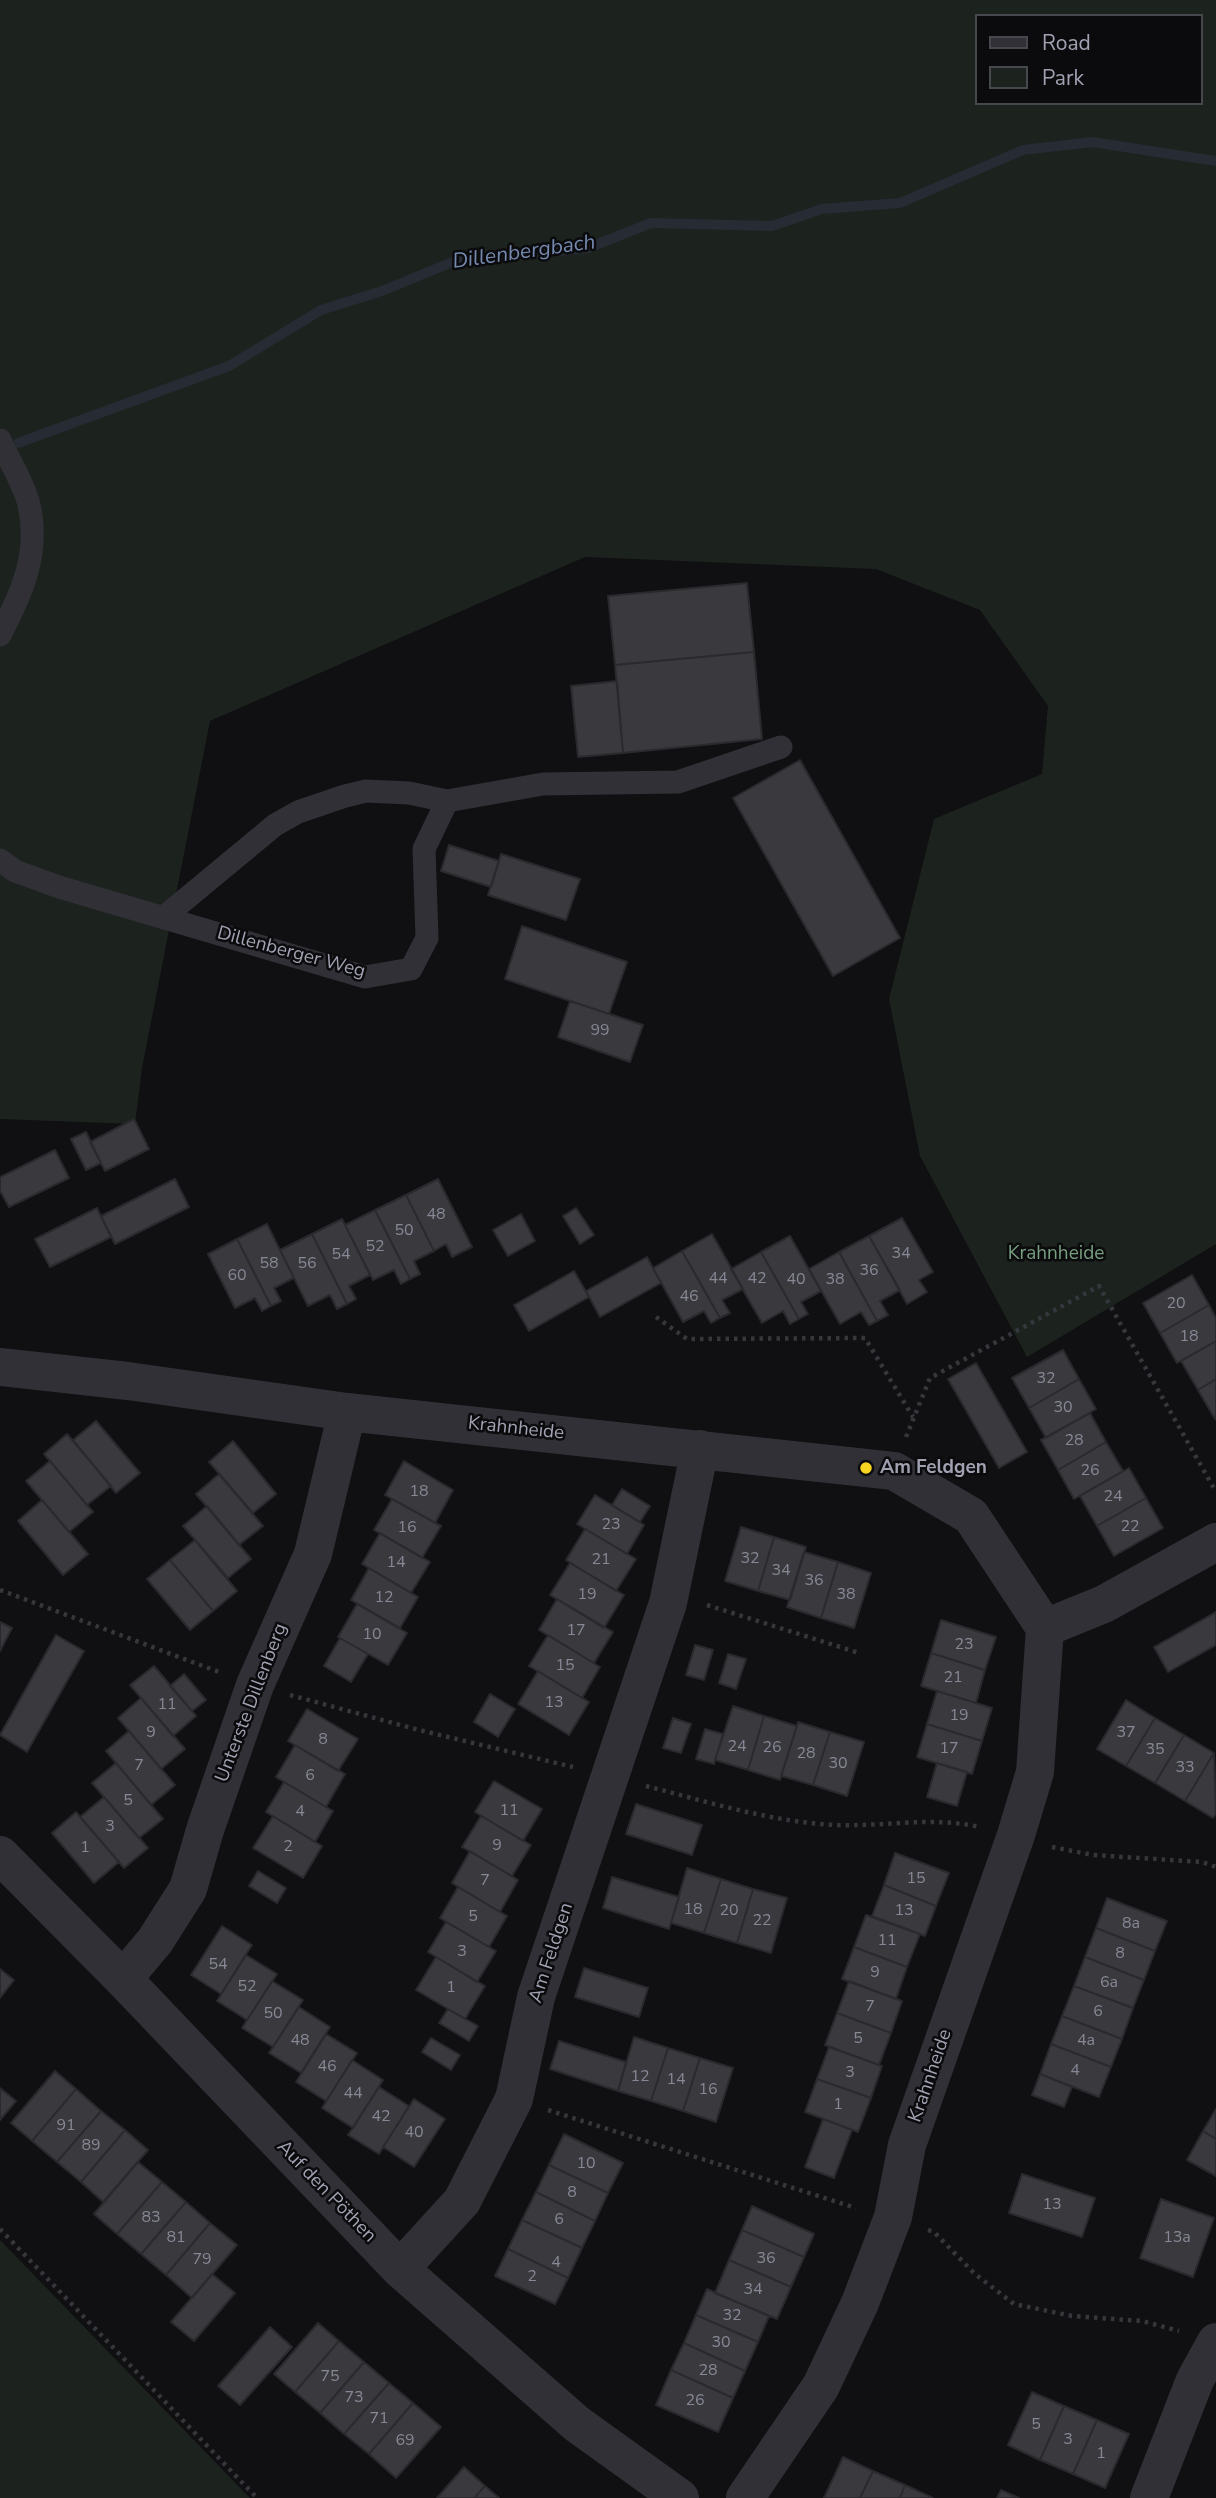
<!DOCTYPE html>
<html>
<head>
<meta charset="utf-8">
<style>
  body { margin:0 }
  #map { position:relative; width:1216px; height:2498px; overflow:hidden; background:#100f11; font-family:"Nunito Sans",sans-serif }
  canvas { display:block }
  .legend { position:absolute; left:975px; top:14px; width:228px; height:91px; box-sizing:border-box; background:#0b0a0c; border:2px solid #47474e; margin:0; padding:9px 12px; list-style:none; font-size:21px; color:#a0a2b2 }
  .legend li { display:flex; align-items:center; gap:14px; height:35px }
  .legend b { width:35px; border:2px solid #47474e }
</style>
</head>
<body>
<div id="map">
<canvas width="1216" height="2498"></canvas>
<ul class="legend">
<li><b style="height:9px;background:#303036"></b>Road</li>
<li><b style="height:19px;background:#1c231e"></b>Park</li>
</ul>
</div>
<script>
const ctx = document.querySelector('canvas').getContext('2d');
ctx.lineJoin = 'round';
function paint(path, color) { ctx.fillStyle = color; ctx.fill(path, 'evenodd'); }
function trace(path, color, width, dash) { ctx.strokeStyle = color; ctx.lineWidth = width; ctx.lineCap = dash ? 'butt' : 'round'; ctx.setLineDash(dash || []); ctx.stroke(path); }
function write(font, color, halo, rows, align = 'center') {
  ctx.font = font + ' "Nunito Sans",sans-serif'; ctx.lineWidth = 5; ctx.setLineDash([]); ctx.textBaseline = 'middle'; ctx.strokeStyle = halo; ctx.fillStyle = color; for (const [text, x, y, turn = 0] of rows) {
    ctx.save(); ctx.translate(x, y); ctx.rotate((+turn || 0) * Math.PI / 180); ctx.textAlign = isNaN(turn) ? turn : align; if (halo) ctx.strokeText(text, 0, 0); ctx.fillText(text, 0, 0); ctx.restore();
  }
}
paint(new Path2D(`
  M0,0H1216V1244L1027,1357L920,1156L889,999L934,819L1042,774L1048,706L980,610L876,569L585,557L210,721L142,1068L135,1124L0,1119ZM976,16H1200V103H976Z
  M0,2240L250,2498H0Z`), '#1c231e');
trace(new Path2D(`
  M18,443L229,366L321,310L382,291L455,261L588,248L651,223L772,226L822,209L900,203L1023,150L1092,142L1216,161`), '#262b34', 10);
const building = new Path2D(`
  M747,583L754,652L615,665L608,596Z
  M754,652L762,739L623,753L615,665Z
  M617,681L623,753L578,757L571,686Z
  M800,760L900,938L833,976L733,798Z
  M449,845L499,861L491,887L441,871Z
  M501,854L580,879L566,920L488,895Z
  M522,926L627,962L609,1014L505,979Z
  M570,1001L643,1025L630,1062L558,1037Z
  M134,1119L149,1149L105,1171L90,1142Z
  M86,1132L101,1163L86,1170L71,1139Z
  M55,1150L69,1178L9,1207L0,1191V1177Z
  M175,1179L189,1207L115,1244L101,1216Z
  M438,1179L472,1247L452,1257L446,1244L434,1251L406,1195Z
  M406,1195L434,1251L414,1261L420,1274L410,1279L375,1210Z
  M97,1208L111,1237L50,1267L35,1239Z
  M576,1208L594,1235L580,1244L563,1216Z
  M375,1210L410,1279L401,1284L394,1270L373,1280L345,1225Z
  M521,1214L535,1241L508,1256L493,1230Z
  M902,1218L933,1272L919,1280L927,1292L907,1304L869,1236Z
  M342,1219L370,1275L349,1286L356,1299L347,1304L312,1234Z
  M267,1224L294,1278L274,1288L281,1301L271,1306L237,1239Z
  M312,1234L347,1304L337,1309L330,1295L308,1306L280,1250Z
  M712,1234L743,1289L722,1300L730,1313L720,1318L682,1251Z
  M790,1236L821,1291L801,1302L808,1314L799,1319L761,1252Z
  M869,1236L900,1290L880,1301L888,1315L877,1321L839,1252Z
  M237,1239L271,1306L262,1311L255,1298L235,1308L208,1254Z
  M682,1251L720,1318L711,1323L704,1311L683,1322L653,1268Z
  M761,1252L799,1319L790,1324L783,1311L762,1323L731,1269Z
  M839,1252L877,1321L869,1325L861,1312L840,1324L809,1269Z
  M647,1257L661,1283L600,1317L586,1291Z
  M574,1271L589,1297L529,1331L514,1305Z
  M1192,1275L1209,1305L1160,1333L1143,1303Z
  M1209,1305L1216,1318V1341L1177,1363L1160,1333Z
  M1216,1341V1379L1198,1390L1181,1361Z
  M1063,1350L1079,1379L1029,1408L1012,1378Z
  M976,1363L1027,1452L999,1468L948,1379Z
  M1079,1379L1096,1409L1046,1438L1029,1408Z
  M1216,1379V1418L1215,1419L1198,1390Z
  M1090,1413L1106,1442L1058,1470L1041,1440Z
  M96,1421L140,1473L116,1493L73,1440Z
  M67,1434L111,1486L87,1505L44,1454Z
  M233,1441L276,1494L253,1513L209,1462Z
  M1106,1442L1123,1471L1074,1499L1058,1470Z
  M50,1461L93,1512L69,1532L26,1481Z
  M404,1461L453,1490L435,1523L385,1495Z
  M1129,1468L1146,1498L1097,1526L1080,1496Z
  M219,1474L263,1526L239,1545L196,1494Z
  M622,1489L650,1506L640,1522L612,1505Z
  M595,1495L644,1525L627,1554L577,1524Z
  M1146,1498L1163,1528L1114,1556L1097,1526Z
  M392,1499L441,1526L422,1558L374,1530Z
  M42,1500L88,1554L63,1575L18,1521Z
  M207,1506L251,1559L228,1578L183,1526Z
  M741,1527L774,1537L758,1591L725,1581Z
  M585,1529L636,1559L616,1591L566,1560Z
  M380,1533L430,1562L411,1593L362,1564Z
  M774,1537L806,1547L790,1600L758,1591Z
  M195,1540L237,1591L213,1611L170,1560Z
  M804,1552L838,1562L821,1618L787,1607Z
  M170,1560L213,1611L190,1630L147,1579Z
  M838,1562L871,1573L854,1628L821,1618Z
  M570,1563L624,1595L604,1628L550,1595Z
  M369,1568L418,1597L400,1628L351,1600Z
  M557,1599L613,1632L594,1663L539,1630Z
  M357,1604L407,1633L388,1665L338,1637Z
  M1216,1612V1645L1168,1672L1154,1647Z
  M941,1620L996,1637L985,1670L931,1653Z
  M0,1622L12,1628L0,1651Z
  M56,1635L84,1651L27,1752L0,1735Z
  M548,1635L600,1667L582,1698L529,1666Z
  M340,1638L368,1654L351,1682L324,1666Z
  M695,1645L713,1650L704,1680L686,1675Z
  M931,1653L985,1670L976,1703L921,1686Z
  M728,1654L746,1659L736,1689L719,1683Z
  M154,1666L196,1716L173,1736L130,1685Z
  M538,1671L589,1702L569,1735L518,1704Z
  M184,1674L206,1700L192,1711L170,1686Z
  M937,1691L992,1708L982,1741L927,1724Z
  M490,1694L515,1709L498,1737L474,1722Z
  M141,1698L185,1749L161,1769L118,1718Z
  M1126,1700L1155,1718L1126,1766L1097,1749Z
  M733,1706L764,1716L748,1770L715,1760Z
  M307,1709L358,1739L338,1771L288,1741Z
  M764,1716L797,1726L780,1780L748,1770Z
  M673,1718L691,1724L681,1753L663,1748Z
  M1155,1718L1184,1735L1155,1783L1126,1766Z
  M798,1722L830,1732L813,1785L781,1776Z
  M927,1724L982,1741L972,1774L917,1757Z
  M705,1729L723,1734L714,1764L696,1759Z
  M129,1731L175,1785L151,1805L106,1751Z
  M830,1732L864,1742L847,1796L813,1785Z
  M1184,1735L1214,1753L1185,1801L1155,1783Z
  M295,1745L345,1774L326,1807L276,1777Z
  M1214,1753L1216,1814L1213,1818L1185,1801Z
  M116,1763L163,1819L139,1838L92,1783Z
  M937,1763L967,1772L957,1806L927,1797Z
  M494,1781L542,1809L523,1841L475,1812Z
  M284,1782L333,1811L315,1842L266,1812Z
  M104,1797L148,1848L124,1868L80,1817Z
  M636,1804L702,1825L692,1855L626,1834Z
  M76,1812L119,1862L94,1883L52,1833Z
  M273,1816L322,1846L303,1878L253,1848Z
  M481,1816L531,1845L512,1876L462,1847Z
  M470,1851L518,1880L500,1912L452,1883Z
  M895,1853L949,1873L936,1906L884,1885Z
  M687,1868L721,1879L704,1933L671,1923Z
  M258,1871L286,1888L277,1903L249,1886Z
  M612,1877L679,1897L669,1929L603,1908Z
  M721,1879L753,1889L737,1943L704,1933Z
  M884,1885L936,1906L925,1936L872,1916Z
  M458,1887L507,1916L489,1947L440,1918Z
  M753,1889L787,1898L771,1953L737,1943Z
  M1107,1898L1167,1921L1155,1951L1096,1928Z
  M866,1915L920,1934L907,1967L854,1947Z
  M446,1922L496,1951L477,1982L428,1952Z
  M222,1926L252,1945L221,1994L191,1975Z
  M1096,1928L1155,1951L1144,1980L1085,1957Z
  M854,1947L907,1967L896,1999L842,1979Z
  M246,1955L277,1974L247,2020L217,2001Z
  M436,1957L485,1986L465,2019L416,1990Z
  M1085,1957L1144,1980L1133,2008L1074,1986Z
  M584,1968L648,1988L639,2017L575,1997Z
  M0,1969L14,1980L0,1998Z
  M272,1981L303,2000L273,2047L242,2028Z
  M849,1981L902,2001L891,2033L837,2013Z
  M1074,1986L1133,2008L1122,2039L1062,2016Z
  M299,2007L330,2027L301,2073L269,2053Z
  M448,2009L478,2026L469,2041L439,2023Z
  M837,2013L891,2033L879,2065L825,2045Z
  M1062,2016L1122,2039L1111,2067L1051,2044Z
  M326,2034L357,2053L326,2101L296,2082Z
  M634,2037L668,2048L651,2101L618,2091Z
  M431,2038L460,2055L451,2070L422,2052Z
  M559,2041L626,2062L618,2091L550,2069Z
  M1051,2044L1111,2067L1099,2097L1040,2074Z
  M829,2047L882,2066L871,2098L817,2079Z
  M668,2048L700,2058L683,2111L651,2101Z
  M700,2058L733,2068L716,2122L683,2111Z
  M352,2060L383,2080L353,2128L322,2108Z
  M55,2071L76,2089L32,2141L11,2123Z
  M1040,2074L1072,2087L1064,2107L1032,2095Z
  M817,2079L871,2098L858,2132L805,2112Z
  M379,2087L409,2106L379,2154L348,2135Z
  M0,2088L16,2101L0,2120Z
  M76,2089L101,2111L57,2162L32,2141Z
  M414,2099L445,2119L414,2167L383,2147Z
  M1216,2109V2139L1203,2131Z
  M101,2111L125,2130L81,2182L57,2162Z
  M823,2119L852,2130L834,2178L805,2167Z
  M125,2130L148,2150L103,2202L81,2182Z
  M1203,2131L1216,2139V2176L1187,2160Z
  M564,2134L623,2163L608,2193L549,2165Z
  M138,2162L162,2182L117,2234L94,2214Z
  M549,2165L608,2193L595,2221L536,2192Z
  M1022,2174L1095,2198L1082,2237L1009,2213Z
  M162,2182L186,2202L141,2254L117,2234Z
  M536,2192L595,2221L582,2248L522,2220Z
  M1161,2199L1214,2218L1193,2277L1140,2258Z
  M186,2202L210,2223L166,2275L141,2254Z
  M752,2206L814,2234L804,2257L742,2230Z
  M522,2220L582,2248L568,2278L508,2249Z
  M210,2223L237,2245L192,2298L166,2275Z
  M742,2230L804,2257L791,2287L729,2260Z
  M508,2249L568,2278L555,2304L495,2276Z
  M729,2260L791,2287L777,2319L715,2293Z
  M212,2274L235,2293L194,2341L171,2322Z
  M707,2289L769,2316L758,2342L696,2315Z
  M696,2315L758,2342L745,2371L684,2343Z
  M318,2323L339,2341L295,2392L274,2374Z
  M270,2327L292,2347L240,2405L218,2386Z
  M339,2341L364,2362L320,2413L295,2392Z
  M684,2343L745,2371L733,2398L671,2370Z
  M364,2362L389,2383L344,2434L320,2413Z
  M671,2370L733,2398L718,2432L656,2405Z
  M389,2383L413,2403L369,2454L344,2434Z
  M1032,2392L1064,2406L1040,2460L1008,2445Z
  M413,2403L441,2427L396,2478L369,2454Z
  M1064,2406L1097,2420L1073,2474L1040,2460Z
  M1097,2420L1129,2434L1105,2488L1073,2474Z
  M843,2457L873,2471L860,2498H824Z
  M464,2467L485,2486L474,2498H437Z
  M873,2471L905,2485L900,2498H860Z
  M905,2485L933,2498H900Z
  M485,2486L499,2498H474Z
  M1001,2490L1019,2498H997Z`);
paint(building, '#3a393e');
trace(building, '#2a292d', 2);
trace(new Path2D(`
  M656,1317L687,1339L865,1338L913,1417
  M906,1437L930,1378L1099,1286L1216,1492
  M0,1590L219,1672
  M707,1605L859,1653
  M290,1695L419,1730L573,1767
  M646,1786C708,1802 772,1822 835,1825C883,1827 932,1816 979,1827
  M1052,1847L1093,1855L1202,1862L1216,1867
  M548,2110L856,2208
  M0,2229L257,2498
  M928,2230L934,2232L975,2274L1014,2304L1072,2316L1142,2321L1179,2331`), '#36373d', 4.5, [3.5, 5]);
trace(new Path2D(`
  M0,440C9,461 24,483 29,505C40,553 22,593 0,635
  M0,860L15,871L59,887L365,977L411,969L427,938L424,849L447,801L543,784L678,782L781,747
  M164,917L275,825L298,812L345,796L366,791L409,793L447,801`), '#303036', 23);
trace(new Path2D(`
  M0,1367L128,1381L347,1412L894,1471L971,1516L1045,1628L1035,1772L1016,1835L907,2145L893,2217L860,2303L821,2386L745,2498
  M1045,1628L1104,1604L1216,1542
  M0,1855L123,1979L400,2269L577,2424L680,2498
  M123,1979L155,1941L188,1889L205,1830L255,1685L313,1554L347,1412
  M400,2269L462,2201L514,2099L536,1997L668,1603L700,1449
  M1149,2498L1195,2380L1216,2342`), '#303036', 38);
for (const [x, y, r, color] of [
  [866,1468,7,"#f8d521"]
]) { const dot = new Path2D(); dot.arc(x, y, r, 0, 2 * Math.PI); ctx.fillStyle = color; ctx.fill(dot); trace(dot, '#0b0a0c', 2.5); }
write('16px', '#868895', null, [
  ["99",600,1031],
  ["48",436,1215],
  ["50",404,1231],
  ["52",375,1247],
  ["34",901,1254],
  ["54",341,1255],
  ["58",269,1264],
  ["56",307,1264],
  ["36",869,1271],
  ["60",237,1276],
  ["44",718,1279],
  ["42",757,1279],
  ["40",796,1280],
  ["38",835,1280],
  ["46",689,1297],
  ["20",1176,1304],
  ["18",1189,1337],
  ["32",1046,1379],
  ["30",1063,1408],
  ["28",1074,1441],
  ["26",1090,1471],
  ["18",419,1492],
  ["24",1113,1497],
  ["23",611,1525],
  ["22",1130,1527],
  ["16",407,1528],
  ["32",750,1559],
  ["21",601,1560],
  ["14",396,1563],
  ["34",781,1571],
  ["36",814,1581],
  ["19",587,1595],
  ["38",846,1595],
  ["12",384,1598],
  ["17",576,1631],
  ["10",372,1635],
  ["23",964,1645],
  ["15",565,1666],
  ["21",953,1678],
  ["13",554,1703],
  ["11",167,1705],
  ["19",959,1716],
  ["9",151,1733],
  ["37",1126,1733],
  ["8",323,1740],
  ["24",737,1747],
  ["26",772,1748],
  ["17",949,1749],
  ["35",1155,1750],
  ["28",806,1754],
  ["30",838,1764],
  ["7",139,1766],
  ["33",1185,1768],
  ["6",310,1776],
  ["5",128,1801],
  ["11",509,1811],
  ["4",300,1812],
  ["3",110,1827],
  ["9",497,1846],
  ["2",288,1847],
  ["1",85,1848],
  ["15",916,1879],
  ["7",485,1881],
  ["18",693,1910],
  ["20",729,1911],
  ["13",904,1911],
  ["5",473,1917],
  ["22",762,1921],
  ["8a",1131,1924],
  ["11",887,1941],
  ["3",462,1952],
  ["8",1120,1954],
  ["54",218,1965],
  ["9",875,1973],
  ["6a",1109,1983],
  ["52",247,1987],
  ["1",451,1988],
  ["7",870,2007],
  ["6",1098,2012],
  ["50",273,2014],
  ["5",858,2039],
  ["48",300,2041],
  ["4a",1086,2041],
  ["46",327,2067],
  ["4",1075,2071],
  ["3",850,2073],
  ["12",640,2077],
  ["14",676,2080],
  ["16",708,2090],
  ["44",353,2094],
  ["1",838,2105],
  ["42",381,2117],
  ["91",66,2126],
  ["40",414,2133],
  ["89",91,2146],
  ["10",586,2164],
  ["8",572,2193],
  ["13",1052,2205],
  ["83",151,2218],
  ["6",559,2220],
  ["81",176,2238],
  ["13a",1177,2238],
  ["36",766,2259],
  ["79",202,2260],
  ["4",556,2263],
  ["2",532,2277],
  ["34",753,2290],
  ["32",732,2316],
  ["30",721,2343],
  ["28",708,2371],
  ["75",330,2377],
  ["73",354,2398],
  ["26",695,2401],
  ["71",379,2419],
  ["5",1036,2425],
  ["3",1068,2440],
  ["69",405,2441],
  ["1",1101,2454]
]);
write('19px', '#a0a2b2', '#0b0a0c', [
  ["Dillenberger Weg",291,953,15],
  ["Krahnheide",516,1429,6],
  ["Unterste Dillenberg",252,1703,-69],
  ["Am Feldgen",552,1953,-72],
  ["Krahnheide",931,2076,-71],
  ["Auf den Pöthen",326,2192,46]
]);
write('19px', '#769e7f', '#0b0a0c', [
  ["Krahnheide",1056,1254]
]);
write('bold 19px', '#a0a2b2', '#0b0a0c', [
  ["Am Feldgen",880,1468]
], 'left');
write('italic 21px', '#758ab0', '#0b0a0c', [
  ["Dillenbergbach",524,253,-8]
]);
</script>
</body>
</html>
